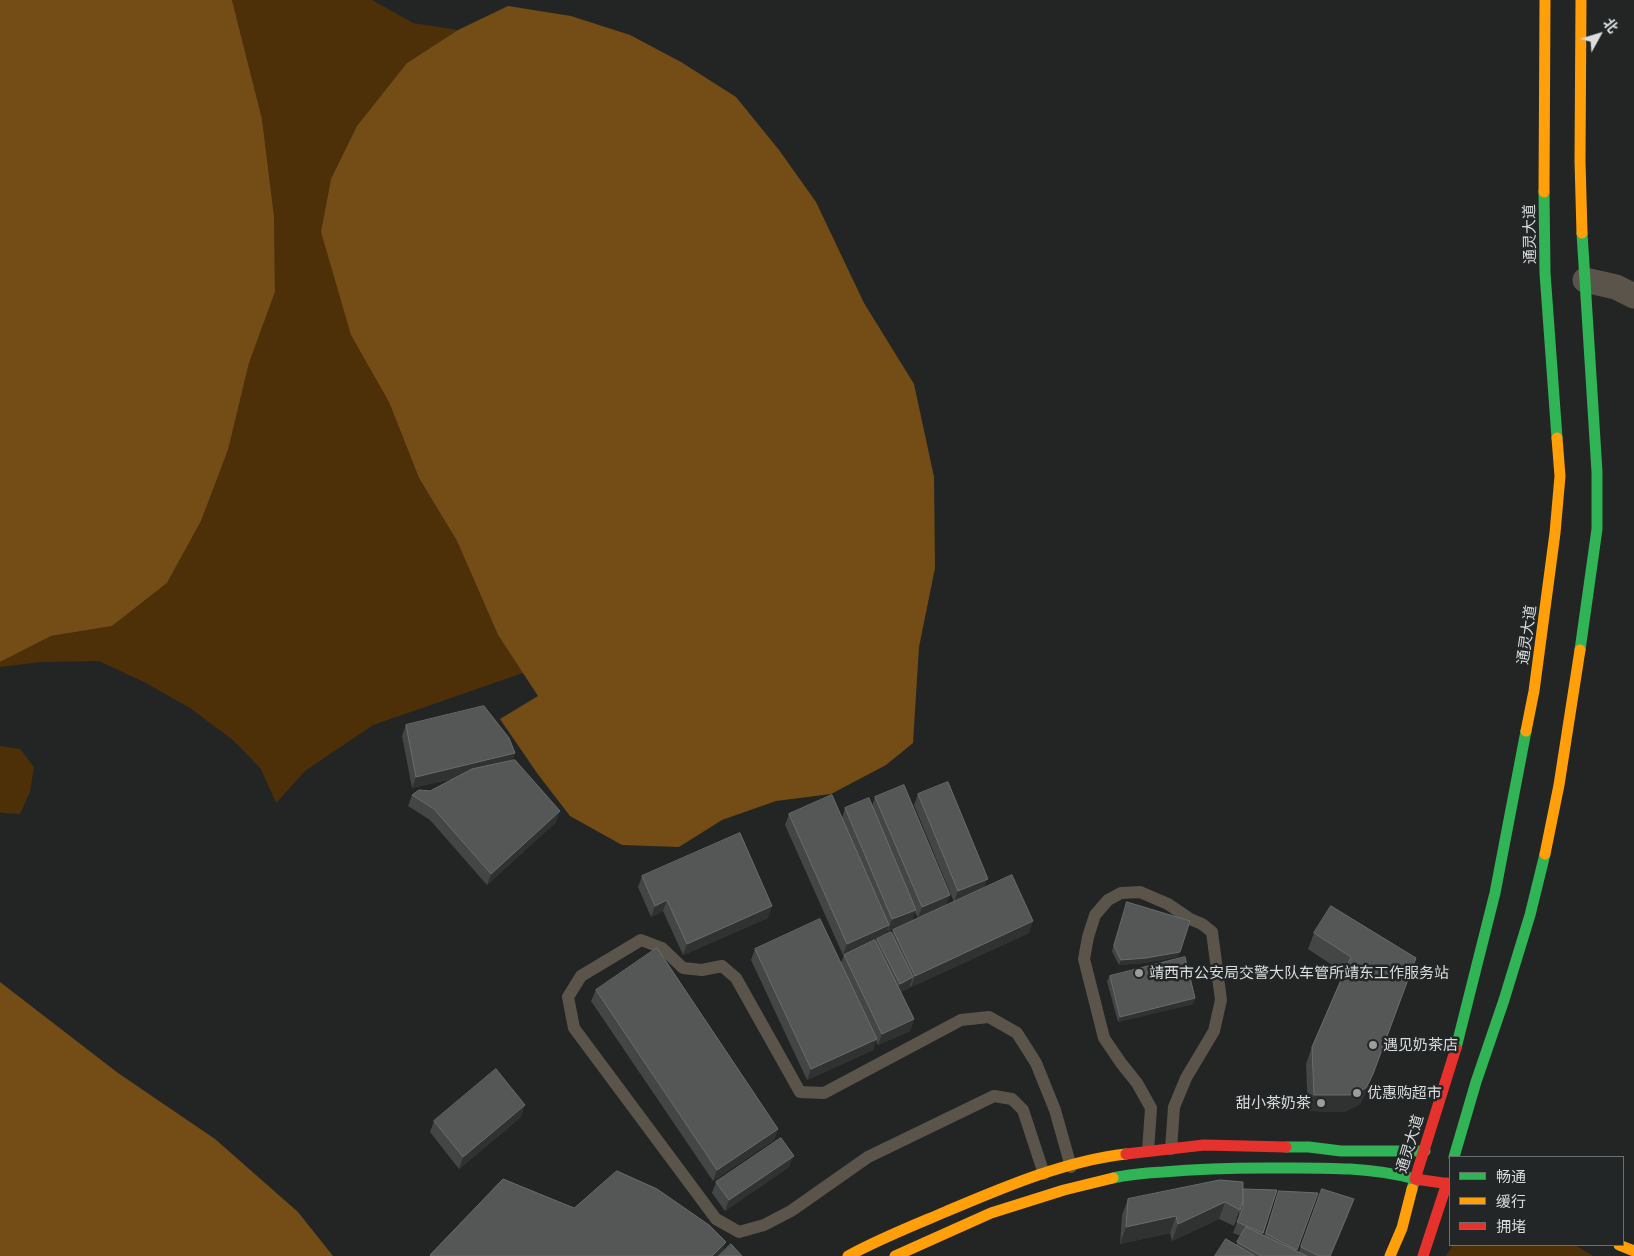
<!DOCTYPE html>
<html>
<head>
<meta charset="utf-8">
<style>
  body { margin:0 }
  #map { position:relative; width:1634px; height:1256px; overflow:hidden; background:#232525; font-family:"Golos Text","Noto Sans SC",sans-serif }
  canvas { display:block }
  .legend { position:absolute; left:1449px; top:1156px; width:175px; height:90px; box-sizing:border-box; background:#222626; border:1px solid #6c6f70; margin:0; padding:6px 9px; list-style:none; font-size:15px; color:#dbddde }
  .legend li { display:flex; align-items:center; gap:10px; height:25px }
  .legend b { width:25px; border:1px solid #6c6f70 }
  .north { position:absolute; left:1574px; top:10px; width:50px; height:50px; -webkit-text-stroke:4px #222626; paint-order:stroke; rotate:51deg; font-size:14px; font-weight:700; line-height:20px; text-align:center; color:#dbddde }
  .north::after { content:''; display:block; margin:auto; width:18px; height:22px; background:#dbddde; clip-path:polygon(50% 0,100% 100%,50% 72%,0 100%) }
</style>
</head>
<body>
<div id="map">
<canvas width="1634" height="1256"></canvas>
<ul class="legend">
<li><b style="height:6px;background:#30b455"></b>畅通</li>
<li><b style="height:6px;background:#ff9f0a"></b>缓行</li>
<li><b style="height:6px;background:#e5322d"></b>拥堵</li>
</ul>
<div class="north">北</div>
</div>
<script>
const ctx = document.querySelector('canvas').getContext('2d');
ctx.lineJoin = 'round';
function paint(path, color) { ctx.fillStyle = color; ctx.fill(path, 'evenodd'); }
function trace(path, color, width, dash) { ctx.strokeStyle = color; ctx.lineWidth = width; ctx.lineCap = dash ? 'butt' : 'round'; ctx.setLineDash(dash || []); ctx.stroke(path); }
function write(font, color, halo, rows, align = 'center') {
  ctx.font = font + ' "Golos Text","Noto Sans SC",sans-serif'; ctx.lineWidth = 5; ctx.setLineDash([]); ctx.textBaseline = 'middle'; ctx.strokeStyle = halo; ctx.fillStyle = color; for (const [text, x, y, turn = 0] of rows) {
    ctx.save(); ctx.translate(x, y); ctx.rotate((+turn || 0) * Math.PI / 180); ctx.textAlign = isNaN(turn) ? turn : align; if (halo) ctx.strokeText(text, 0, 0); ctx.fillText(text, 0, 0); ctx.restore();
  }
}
paint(new Path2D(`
  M232,0H372L413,23L458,30L407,63L389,402L419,478L457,541L498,635L523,673L373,725L305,771L276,803L261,769L233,740L190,708L144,682L99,661L41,662L0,667V662L51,636L112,626L167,583L201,521L228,450L249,363L275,292L274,216L262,119Z
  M0,746L20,749L34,767L30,792L20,814L2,813L0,812Z
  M1453,1245H1575L1593,1256H1446Z`), '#4d3008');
paint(new Path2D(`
  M0,0H232L262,119L274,216L275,292L249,363L228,450L201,521L167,583L112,626L51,636L0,662Z
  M508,6L571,16L630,35L681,62L736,97L779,150L816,202L864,303L914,384L934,477L935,568L919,647L913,743L886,765L831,794L776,801L722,820L679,847L622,845L570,816L537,773L500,719L538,696L498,635L457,541L419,478L389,402L351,335L321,232L331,179L357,126L407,63L458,30Z
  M0,982L118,1073L215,1139L298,1212L333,1256H0Z`), '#744c15');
trace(new Path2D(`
  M1148,1151L1151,1108L1137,1083L1121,1063L1104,1038L1084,959L1088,937L1095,915L1108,900L1121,893L1140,892L1168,904L1190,919L1202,924L1212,932L1221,1000L1214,1031L1186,1078L1174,1107L1171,1149
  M1044,1174L1023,1110L1012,1099L994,1096L868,1157L791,1211L764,1225L739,1232L716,1219L574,1028L568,997L581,976L641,940L662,948L683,968L702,970L722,966L736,978L800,1092L824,1093L961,1020L989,1017L1017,1033L1036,1063L1055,1110L1071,1167`), '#5b544b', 12);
trace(new Path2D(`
  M1585,280L1616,287L1634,296`), '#5b544b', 25);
trace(new Path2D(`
  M1544,192L1545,273L1557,438
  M1580,650L1597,529V472L1582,233
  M1456,1048L1495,893L1526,731
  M1286,1147H1309L1341,1151H1425
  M1454,1157L1476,1082L1504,1000L1530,915L1545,854
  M1113,1178C1130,1174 1146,1173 1163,1172C1197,1169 1231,1168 1266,1168C1316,1168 1367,1166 1415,1179L1412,1189`), '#30b455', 11);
trace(new Path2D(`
  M1581,0L1580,161L1582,233
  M1544,192L1545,0
  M1526,731L1534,691L1555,533L1560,476L1557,438
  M1545,854L1559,785L1580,650
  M1619,1245L1634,1251
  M848,1256C879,1239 912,1226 945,1212C1002,1188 1064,1161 1126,1154
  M895,1256L991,1213L1064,1190L1113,1178
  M1390,1256L1402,1228L1412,1189`), '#ff9f0a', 11);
trace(new Path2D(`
  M1126,1154L1204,1145L1286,1147
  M1450,1184L1415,1179L1456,1048
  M1423,1256L1447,1183`), '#e5322d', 11);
paint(new Path2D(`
  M406,725L515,753L512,760L556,822L487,885L430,820L408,806L412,795L430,791L456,778L412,788L402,736Z
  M918,794L984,888L1029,933L911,987L910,986L909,988L901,992L914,1019L910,1031L878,1045L876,1041L873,1050L807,1080L751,960L755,949L841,963L844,955L851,951L843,955L785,825L789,814L842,818L845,808L872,806L875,797L946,906L954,902L914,805ZM936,910L893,930L892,934L886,935L887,930L888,931L912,921L915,912L918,918Z
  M642,876L768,918L683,955L663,911L651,917L638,887Z
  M1127,902L1178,957L1144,963L1119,965L1112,951Z
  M1314,933L1416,958L1367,1090L1360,1104L1344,1112L1308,1111L1306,1064L1312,1047L1344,973L1308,949Z
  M1110,976L1195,998L1193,1004L1118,1022L1107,981Z
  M596,990L778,1129L774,1140L713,1181L591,1001Z
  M521,1117L459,1169L430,1132L434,1121Z
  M789,1167L725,1211L712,1193L716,1182Z
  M1243,1189L1277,1190L1263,1235L1264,1236L1279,1191L1318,1193L1296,1251L1299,1252L1322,1189L1348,1216L1331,1256H1215L1236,1245L1241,1236L1233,1233L1239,1217V1212L1234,1226L1219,1219L1172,1241L1170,1233L1120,1244L1122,1215L1128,1199Z`), '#444646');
paint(new Path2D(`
  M515,753L511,764L412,788L416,777Z
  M560,811L556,822L487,885L491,874Z
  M988,879L983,890L954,902L958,891Z
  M950,895L946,906L918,918L922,907Z
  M667,900L663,911L651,917L655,906Z
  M772,906L768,918L683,955L687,944Z
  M916,910L912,921L888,931L892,919Z
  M1033,921L1029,933L911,987L915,976Z
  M889,925L885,937L877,939V940L843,955L847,944Z
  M1180,952L1178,957L1144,963L1119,965L1121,960Z
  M1416,958L1367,1090L1360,1104L1344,1112L1308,1111L1314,1095Z
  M913,977L909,988L895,995L900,984Z
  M1195,998L1193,1004L1118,1022L1120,1017Z
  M914,1019L910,1031L878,1045L882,1034Z
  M877,1039L873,1050L807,1080L811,1069Z
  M525,1105L521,1117L459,1169L463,1157Z
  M778,1129L774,1140L713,1181L717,1170Z
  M794,1156L789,1167L725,1211L729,1200Z
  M1354,1199L1348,1216L1331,1256H1330Z
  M1225,1202L1219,1219L1172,1241L1178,1224Z
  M1176,1216L1170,1233L1120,1244L1126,1227Z
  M726,1242L722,1253L719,1256H712Z`), '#303232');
const building = new Path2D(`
  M484,706L509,738L515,753L416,777L406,725Z
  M515,760L560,811L491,874L434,809L412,795L419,790L430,791L472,769Z
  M948,782L988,879L958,891L918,794Z
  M904,785L950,895L922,907L875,797Z
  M832,795L889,925L847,944L789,814Z
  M869,798L916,910L892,919L845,808Z
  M740,833L772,906L687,944L667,900L655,906L642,876Z
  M1012,875L1033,921L915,976L893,930Z
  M1127,902L1190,921L1180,952L1146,958L1121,960L1114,946Z
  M1331,906L1416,958L1373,1074L1366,1088L1350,1095H1314L1312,1047L1351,957L1314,933Z
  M820,919L877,1039L811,1069L755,949Z
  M891,932L913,977L900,984L877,939Z
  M875,940L914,1019L882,1034L844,955Z
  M657,948L778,1129L717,1170L596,990Z
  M1185,957L1195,998L1120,1017L1110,976Z
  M496,1069L525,1105L463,1157L434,1121Z
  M781,1138L794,1156L729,1200L716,1182Z
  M617,1171L657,1189L709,1225L726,1242L712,1256H431L430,1255L503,1179L574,1208Z
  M1220,1180L1243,1182V1201L1240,1210L1225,1202L1178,1224L1176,1216L1126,1227L1128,1199Z
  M1243,1189L1277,1190L1263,1233L1237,1222L1243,1208Z
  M1322,1189L1354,1199L1330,1256H1319L1301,1247Z
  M1279,1191L1318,1193L1297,1250L1266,1234Z
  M1246,1227L1307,1256H1261L1237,1242Z
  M1226,1239L1255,1256H1215Z
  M731,1244L742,1256H719Z`);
paint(building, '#555757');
trace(building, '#6a6c6c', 1);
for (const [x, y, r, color] of [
  [1139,973,5,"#9b9d9d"],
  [1373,1045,5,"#9b9d9d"],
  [1357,1093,5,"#9b9d9d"],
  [1321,1103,5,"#9b9d9d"]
]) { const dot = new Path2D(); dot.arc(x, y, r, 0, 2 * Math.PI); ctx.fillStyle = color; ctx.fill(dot); trace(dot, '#222626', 2); }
write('15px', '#dbddde', '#222626', [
  ["通灵大道",1530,234,-91],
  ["通灵大道",1527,635,-82],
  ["通灵大道",1410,1144,-73]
]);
write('15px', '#dbddde', '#222626', [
  ["靖西市公安局交警大队车管所靖东工作服务站",1149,973],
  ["遇见奶茶店",1383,1045],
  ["优惠购超市",1367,1093],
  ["甜小茶奶茶",1311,1103,"right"]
], 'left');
</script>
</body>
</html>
